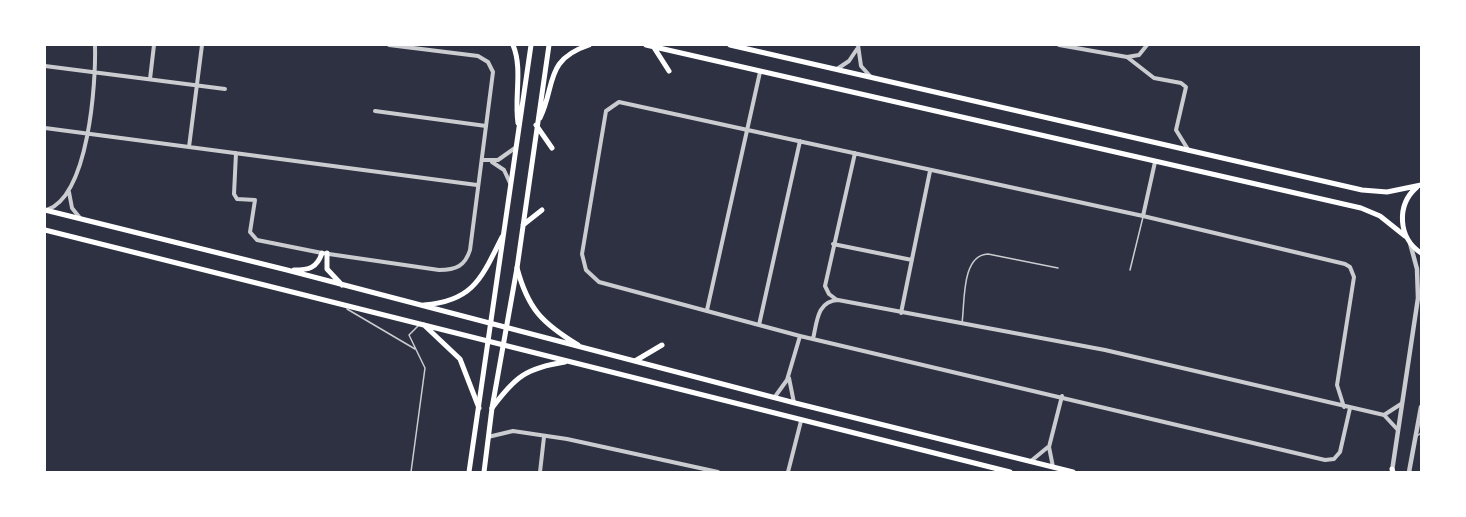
<!DOCTYPE html>
<html>
<head>
<meta charset="utf-8">
<style>
  body { margin:0 }
  #map { position:relative; width:1466px; height:517px; overflow:hidden; background:#2d3142; font-family:"Nunito Sans",sans-serif }
  canvas { display:block }
  .frame { position:absolute; inset:0; border:46px solid #fff; pointer-events:none }
</style>
</head>
<body>
<div id="map">
<canvas width="1466" height="517"></canvas>
<div class="frame"></div>
</div>
<script>
const ctx = document.querySelector('canvas').getContext('2d');
ctx.lineJoin = 'round';
function trace(path, color, width, dash) { ctx.strokeStyle = color; ctx.lineWidth = width; ctx.lineCap = dash ? 'butt' : 'round'; ctx.setLineDash(dash || []); ctx.stroke(path); }
trace(new Path2D(`
  M1130,270L1143,217
  M347,309L415,349
  M962,323C965,303 961,255 988,254L1058,268
  M1417,436L1421,433
  M411,472L425,368L409,335L419,325`), '#caccd0', 1.5);
trace(new Path2D(`
  M858,45L861,66L870,76
  M1059,45L1127,57L1139,55L1147,45
  M1127,57L1154,78L1181,83L1186,87L1176,130L1189,151
  M45,66L225,89
  M837,69L849,61L857,49
  M150,79L154,45
  M375,111L486,126
  M45,128L477,185
  M189,147L202,45
  M236,153L234,194L237,199L255,200L250,232L257,240L322,253L439,270C456,270 465,266 470,250L493,72L488,62L478,56L389,45
  M482,160H498L515,148
  M492,162L504,170L510,183
  M69,192L72,208L80,218
  M47,210C89,195 96,83 95,45
  M1143,216L1155,162
  M833,244L912,260
  M837,300L829,294L825,286L855,153
  M707,310L760,72
  M901,313L930,171
  M759,325L800,141
  M813,339C817,322 817,301 838,300L1105,350L1384,415L1397,429
  M789,378L794,403
  M774,398L787,380L800,336
  M1344,407L1337,385L1354,277L1350,267L1345,264L1143,216L619,102L606,111L582,254L586,270L599,282L800,336L1325,460L1334,459L1340,452L1350,408
  M1384,415L1401,404
  M488,437L513,431L567,439L718,472
  M1031,461L1048,447
  M1053,467L1049,447L1062,396
  M540,472L544,437
  M788,472L801,421`), '#caccd0', 4);
trace(new Path2D(`
  M1392,471L1418,298L1417,269L1410,243
  M1409,472L1421,407`), '#caccd0', 4.5);
trace(new Path2D(`
  M513,45C523,69 514,97 518,123
  M646,45L1361,208L1380,216L1405,236
  M730,45L1362,190L1387,192L1421,185
  M653,46L669,71
  M540,118C556,85 544,60 589,45
  M536,125L552,148
  M1417,187C1396,205 1398,238 1421,253
  M523,225L542,210
  M469,472L531,45
  M484,472L492,408L517,268L549,45`), '#fff', 5);
trace(new Path2D(`
  M45,210L287,270L795,403L1073,472
  M45,230L1010,472
  M327,253V269L342,285
  M517,268C528,309 542,323 578,345
  M294,270C309,270 317,268 322,253
  M424,305C474,301 482,277 502,237
  M424,325L460,359L479,408
  M635,361L662,345
  M492,408C515,377 526,368 565,362
  M1392,469L1393,472`), '#fff', 5);
</script>
</body>
</html>
